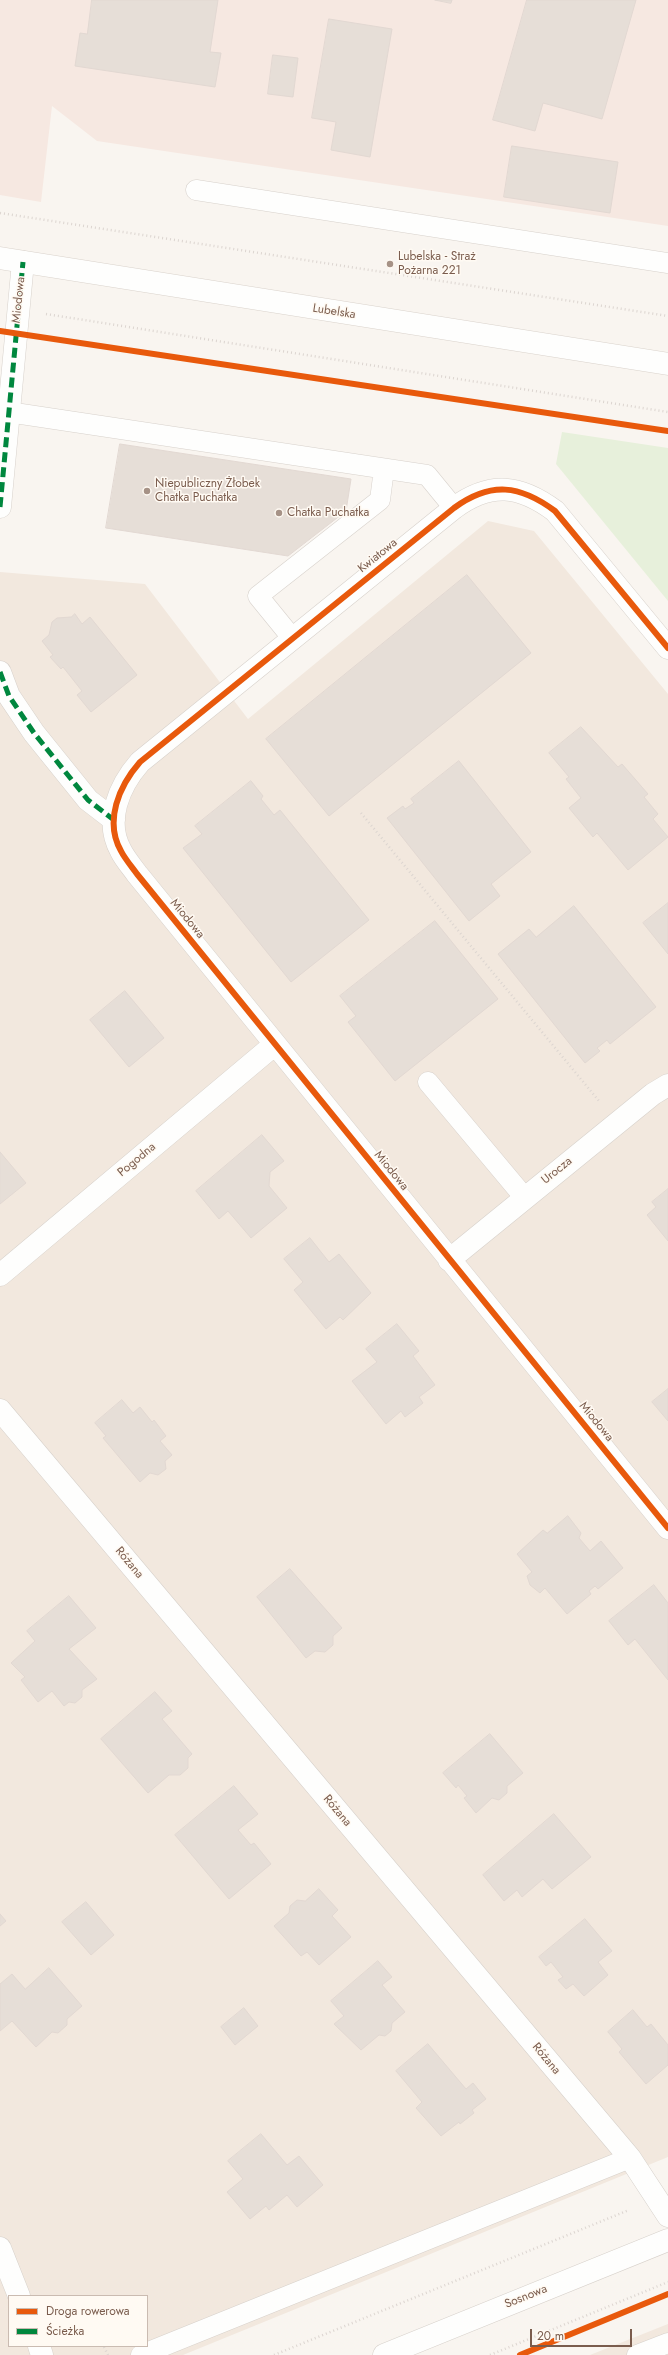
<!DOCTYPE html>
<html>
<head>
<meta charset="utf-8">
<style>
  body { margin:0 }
  #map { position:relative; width:668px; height:2355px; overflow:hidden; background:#f9f5f0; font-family:Jost,sans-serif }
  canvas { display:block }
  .legend { position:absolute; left:8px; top:2295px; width:140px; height:52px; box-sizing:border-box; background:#fffaf3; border:1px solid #cabbb1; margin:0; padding:5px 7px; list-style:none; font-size:12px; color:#7a5c4d }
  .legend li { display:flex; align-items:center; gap:8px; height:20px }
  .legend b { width:20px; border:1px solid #cabbb1 }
  .scale { position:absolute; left:530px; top:2329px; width:102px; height:18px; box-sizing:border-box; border:2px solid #7a5c4d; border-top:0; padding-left:5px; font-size:12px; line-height:14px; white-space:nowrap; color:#7a5c4d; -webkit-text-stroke:3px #fffaf3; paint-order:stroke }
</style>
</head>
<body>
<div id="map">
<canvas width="668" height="2355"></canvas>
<ul class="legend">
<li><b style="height:5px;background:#e8590c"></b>Droga rowerowa</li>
<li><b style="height:5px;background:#00873e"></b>Ścieżka</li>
</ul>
<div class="scale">20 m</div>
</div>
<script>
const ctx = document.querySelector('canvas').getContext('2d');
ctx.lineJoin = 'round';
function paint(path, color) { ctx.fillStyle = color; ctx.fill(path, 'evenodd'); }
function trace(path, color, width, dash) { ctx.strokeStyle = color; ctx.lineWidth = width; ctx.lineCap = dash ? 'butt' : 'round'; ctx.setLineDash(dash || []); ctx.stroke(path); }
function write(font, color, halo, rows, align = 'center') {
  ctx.font = font + ' Jost,sans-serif'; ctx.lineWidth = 3; ctx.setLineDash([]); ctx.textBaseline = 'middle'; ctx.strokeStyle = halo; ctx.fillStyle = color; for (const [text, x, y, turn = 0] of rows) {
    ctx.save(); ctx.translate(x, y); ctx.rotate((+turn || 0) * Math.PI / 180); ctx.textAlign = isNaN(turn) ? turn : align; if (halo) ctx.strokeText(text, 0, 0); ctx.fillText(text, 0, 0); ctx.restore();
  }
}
paint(new Path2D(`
  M488,521L534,531L668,694V2157L183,2355H0V572L145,584L248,719ZM9,2296H147V2346H9Z
  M668,2324V2355H590Z`), '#f2e8de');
paint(new Path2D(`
  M0,0H668V226L97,141L52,106L41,202L0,195Z`), '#f6e8e1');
paint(new Path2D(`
  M562,432L668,448V601L556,464Z`), '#e7f0db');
const building = new Path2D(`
  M92,0H218L210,52L221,53L215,87L75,66L80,33L87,34Z
  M435,0H452L451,3Z
  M527,0H636L602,119L543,103L535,131L493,120Z
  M329,19L392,29L370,157L331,150L336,122L312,118Z
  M273,55L298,58L293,97L268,94Z
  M512,146L618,162L610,213L504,197Z
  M120,444L351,479L346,511L288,556L106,528Z
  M467,575L531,653L329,816L266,739Z
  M75,614L82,624L90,617L137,675L91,712L77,695L82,691L63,667L61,669L50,657L53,655L42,641L49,635L52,622L57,618L71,617Z
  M581,727L618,767L622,764L648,794L644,797L658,814L653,819L668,837L628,870L597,833L593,837L569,808L581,798L566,779L569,777L549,753Z
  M459,761L531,852L491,884L500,896L469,921L387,818L403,806L405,809L414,803L411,799Z
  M251,781L263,796L261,799L274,815L280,810L369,920L291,982L183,848L202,834L195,826Z
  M668,903V954L643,923Z
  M574,906L656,1007L610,1044L607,1040L597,1048L600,1051L585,1063L498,954L529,929L536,937Z
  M435,921L498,999L395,1081L348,1022L356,1016L340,996Z
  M125,991L164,1038L129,1067L90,1020Z
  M262,1135L284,1161L270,1172L269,1186L287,1208L251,1238L228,1211L219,1219L196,1191Z
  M0,1152L26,1183L0,1204Z
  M668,1189V1241L647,1215L656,1207L652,1202Z
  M310,1238L329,1262L339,1254L371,1293L343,1320L340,1317L326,1329L294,1290L303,1282L284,1259Z
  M397,1324L419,1351L413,1356L435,1385L419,1397L423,1403L405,1417L401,1411L386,1424L352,1381L377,1362L366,1349Z
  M668,1389V1421L652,1402Z
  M122,1400L133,1413L140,1407L152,1422L154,1420L166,1436L160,1441L172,1455L165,1461L166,1469L158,1475L150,1473L140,1482L103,1438L106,1436L95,1423Z
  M568,1516L581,1533L579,1538L590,1551L601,1541L623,1568L598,1589L595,1586L589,1591L591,1594L567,1614L545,1588L540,1593L530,1585L527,1576L532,1572L517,1554L543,1530L547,1533Z
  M290,1569L342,1628L333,1636V1645L325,1652L315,1651L306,1658L257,1597Z
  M654,1585L668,1603V1680L635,1639L628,1645L609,1621Z
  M69,1596L96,1628L69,1649L97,1679L82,1690V1697L75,1703L69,1702L64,1706L52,1691L38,1702L21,1680L25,1677L11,1663L35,1641L27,1631Z
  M155,1692L172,1711L162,1719L192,1754L188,1758V1768L180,1775H169L148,1793L101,1739Z
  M490,1734L523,1773L507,1786V1793L499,1800L492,1798L476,1813L464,1798L467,1796L458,1785L456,1788L443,1773Z
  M234,1786L258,1814L238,1830L251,1845L254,1843L271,1864L229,1899L175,1835Z
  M554,1814L591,1857L552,1889L543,1879L522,1897L517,1890L504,1901L483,1875Z
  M319,1889L338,1910L332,1916L351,1937L319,1965L307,1952L301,1956L274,1926L289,1913L290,1906L297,1900L305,1901Z
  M86,1902L114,1935L91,1955L62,1922Z
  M0,1914L6,1921L0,1926Z
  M585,1919L612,1951L598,1962L608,1975L584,1996L573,1984L566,1989L558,1980L563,1977L551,1962L546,1966L539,1957Z
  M378,1961L392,1977L382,1985L405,2012L392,2023L391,2031L385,2036L379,2035L361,2050L334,2024L344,2016L331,2001Z
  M49,1968L82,2006L67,2019V2025L58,2033L52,2032L36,2047L12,2021L0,2031V1984L12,1974L25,1989Z
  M244,2008L258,2026L235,2045L221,2027Z
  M633,2010L647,2027L651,2024L668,2045V2065L646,2084L619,2052L622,2049L608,2032Z
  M428,2044L466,2089L473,2083L486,2099L472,2110L474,2113L460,2124L459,2122L441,2136L416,2108L422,2102L396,2071Z
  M261,2134L287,2165L299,2156L323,2185L297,2207L287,2195L269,2210L266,2206L250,2219L227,2192L243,2179L228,2161Z`);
paint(building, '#e6ded7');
trace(building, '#e2d8d2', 1);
const service = new Path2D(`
  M196,190L668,263
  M8,412L427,475L454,508
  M293,639L258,596L380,500L384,469
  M428,1082L525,1198
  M141,2355L630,2158
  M637,2355L668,2343`);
const minor = new Path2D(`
  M0,507L23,262
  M668,648L555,511C520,485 491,481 454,508L140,762C119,786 104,821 121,851C125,859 132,867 137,874L668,1528
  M0,672L9,696L34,733L88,800L114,820
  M449,1260L653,1094L668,1085
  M0,1275L274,1045
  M0,1410L630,2158L668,2216
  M0,2248L19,2296
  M39,2346L42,2355`);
const tertiary = new Path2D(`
  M384,2355L668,2240`);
const secondary = new Path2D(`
  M0,258L668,364`);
trace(service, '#d7d1cb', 21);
trace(minor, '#d7d1cb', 23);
trace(tertiary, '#d7d1cb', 23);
trace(secondary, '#d9d2cb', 23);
trace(new Path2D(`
  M0,213L668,316
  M46,314L668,412
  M361,813L599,1101
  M104,2347L108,2355
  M274,2355L629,2210
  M490,2355L668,2282`), '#dcd5d0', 2.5, [1, 3]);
trace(service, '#fefefd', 20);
trace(minor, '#fefefd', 22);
trace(tertiary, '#fefefd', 22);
trace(secondary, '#fefefd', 22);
trace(new Path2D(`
  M0,507L23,262
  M0,672L9,696L34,733L88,800L114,820`), '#00873e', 5, [10, 5]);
trace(new Path2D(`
  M0,331L668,431
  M668,648L555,511C520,485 491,481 454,508L140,762C119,786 104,821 121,851C125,859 132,867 137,874L668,1528
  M520,2355L668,2294`), '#e8590c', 6);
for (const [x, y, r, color] of [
  [390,264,4,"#a69286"],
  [147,491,4,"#a69286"],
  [279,513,4,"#a69286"]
]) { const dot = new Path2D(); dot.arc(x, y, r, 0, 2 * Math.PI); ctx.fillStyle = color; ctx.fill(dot); trace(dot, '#fffaf3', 1.5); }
write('12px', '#7a5c4d', '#fffaf3', [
  ["Lubelska - Straż",398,257],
  ["Pożarna 221",398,271],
  ["Niepubliczny Żłobek",155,484],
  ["Chatka Puchatka",155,498],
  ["Chatka Puchatka",287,513]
], 'left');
write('12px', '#7a5c4d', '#fffaf3', [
  ["Miodowa",19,300,-84],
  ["Lubelska",334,312,9],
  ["Kwiatowa",378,556,-39],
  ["Miodowa",187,919,51],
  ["Pogodna",137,1160,-40],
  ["Miodowa",391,1171,51],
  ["Urocza",557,1171,-39],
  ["Miodowa",596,1422,51],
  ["Różana",129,1563,50],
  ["Różana",337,1811,50],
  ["Różana",546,2059,50],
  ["Sosnowa",526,2297,-22]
]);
</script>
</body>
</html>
